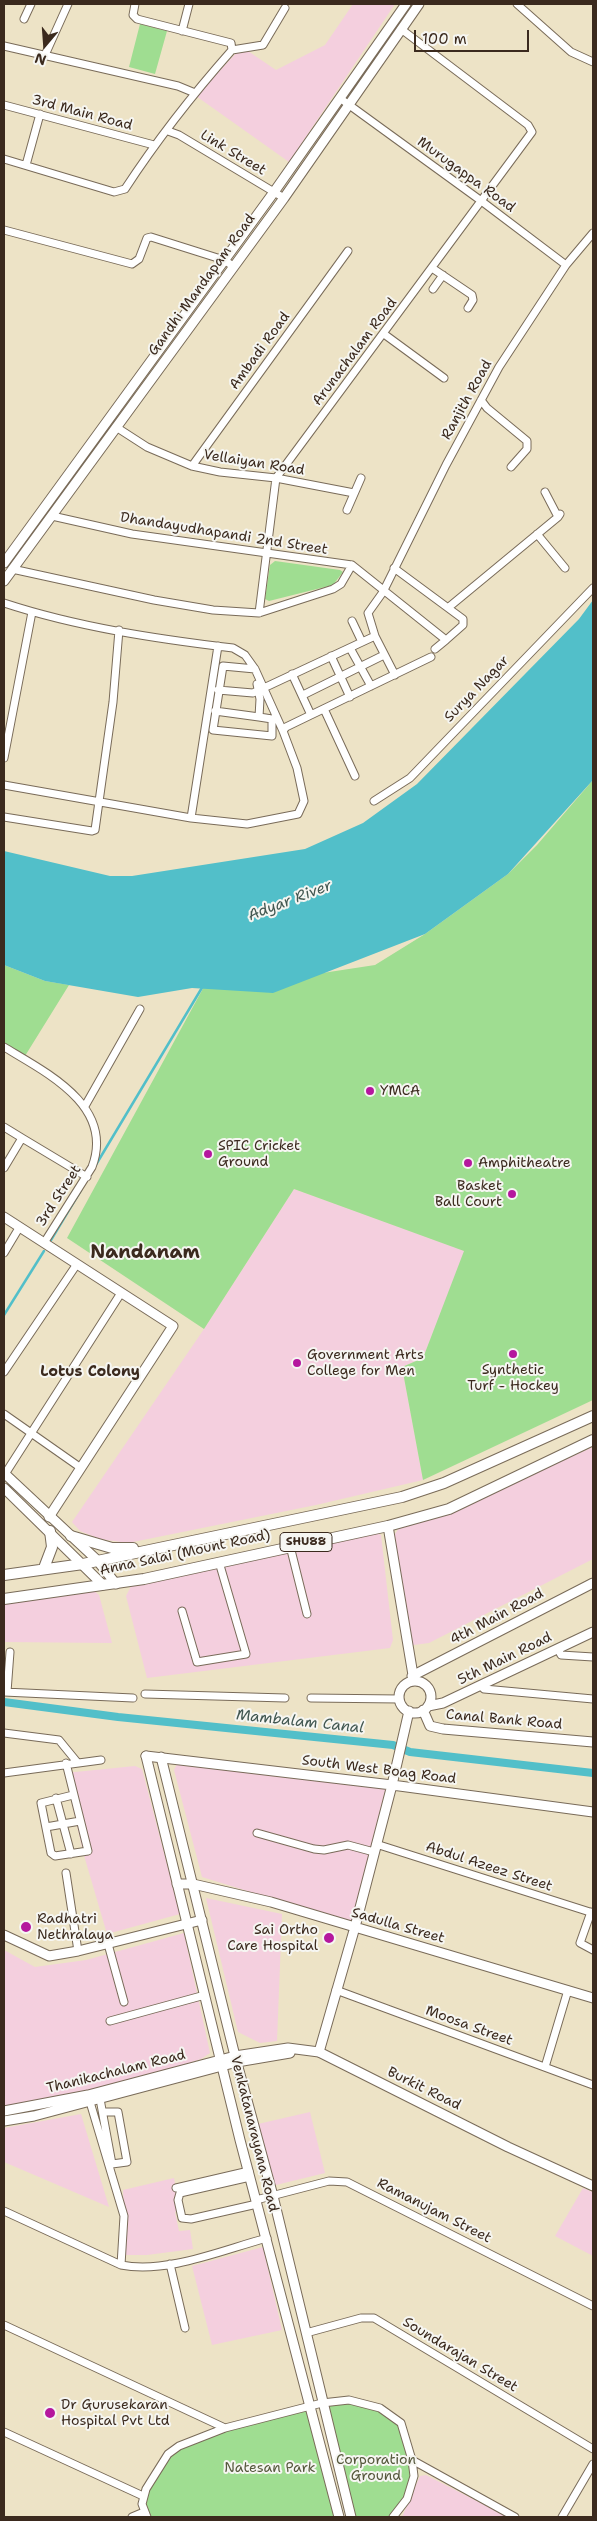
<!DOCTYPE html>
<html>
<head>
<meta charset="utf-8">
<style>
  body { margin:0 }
  #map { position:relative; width:597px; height:2521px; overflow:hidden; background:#ede3c6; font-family:"Shantell Sans",sans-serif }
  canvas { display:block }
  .frame { position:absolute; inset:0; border:5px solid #3b2a1e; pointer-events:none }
  .north { position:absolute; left:20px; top:20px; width:50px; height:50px; -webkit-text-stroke:4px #f6f6f2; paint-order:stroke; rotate:198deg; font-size:14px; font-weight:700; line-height:20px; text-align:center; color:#3b2a1e }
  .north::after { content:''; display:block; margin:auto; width:18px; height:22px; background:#3b2a1e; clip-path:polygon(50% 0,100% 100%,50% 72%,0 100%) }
  .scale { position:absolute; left:414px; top:30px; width:115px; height:22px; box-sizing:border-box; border:2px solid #3b2a1e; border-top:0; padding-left:6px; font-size:15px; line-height:18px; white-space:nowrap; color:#3b2a1e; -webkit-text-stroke:4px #f6f6f2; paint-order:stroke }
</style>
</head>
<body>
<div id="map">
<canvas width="597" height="2521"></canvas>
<div class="frame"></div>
<div class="north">N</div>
<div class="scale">100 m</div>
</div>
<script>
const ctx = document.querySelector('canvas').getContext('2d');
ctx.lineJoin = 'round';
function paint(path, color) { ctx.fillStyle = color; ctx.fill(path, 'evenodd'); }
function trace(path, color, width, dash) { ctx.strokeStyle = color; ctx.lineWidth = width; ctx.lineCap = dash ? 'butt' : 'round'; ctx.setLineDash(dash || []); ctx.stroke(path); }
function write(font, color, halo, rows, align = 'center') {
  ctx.font = font + ' "Shantell Sans",sans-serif'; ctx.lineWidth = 4; ctx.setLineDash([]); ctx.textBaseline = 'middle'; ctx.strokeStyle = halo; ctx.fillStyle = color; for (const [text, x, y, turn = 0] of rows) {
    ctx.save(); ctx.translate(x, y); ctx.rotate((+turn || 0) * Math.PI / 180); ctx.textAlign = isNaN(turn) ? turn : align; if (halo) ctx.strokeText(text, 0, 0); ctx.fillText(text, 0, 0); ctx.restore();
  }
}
paint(new Path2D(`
  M353,4H395L289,162L196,96L242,47L276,70L325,45Z
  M294,1189L465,1251L423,1358L402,1367L423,1480L316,1505L128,1543L100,1539L80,1531L72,1522L204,1329Z
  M593,1447V1559L429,1643L406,1646L393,1537L401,1525L433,1519Z
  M372,1531L381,1535L393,1640L390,1648L147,1678L126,1596L132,1584Z
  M93,1590L99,1595L112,1643L4,1642V1600Z
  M178,1762L388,1779L351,1923L202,1877L174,1770Z
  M135,1766L142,1769L180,1914L107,1934L83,1852L65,1773Z
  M206,1898L282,1914L277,2041L260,2043L238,2032Z
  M184,1933L210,2053L201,2059L118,2086L16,2111L4,2105V1950L35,1967L86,1960Z
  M310,2112L325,2173L272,2186L258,2124Z
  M81,2114L109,2207L4,2162V2128Z
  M174,2178L180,2210L175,2212L179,2231L190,2230L193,2249L147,2255H125L123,2190Z
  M583,2188L593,2192V2256L555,2236Z
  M263,2247L282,2330L212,2345L192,2266Z
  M426,2475L508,2517H402L420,2476Z`), '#f4cfde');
paint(new Path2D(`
  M140,24L167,31L155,74L129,67Z
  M275,561L340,570L343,572L333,585L269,601L265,599L270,565Z
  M593,780V1400L423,1480L402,1367L423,1358L464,1251L294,1189L204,1329L67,1238L206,983L316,974L375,965L425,934L508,874L537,845Z
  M4,965L45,981L69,985L25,1056L4,1043Z
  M351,2403L380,2410L400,2425L413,2476L406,2497L396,2512L389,2517H353L324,2408L333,2404Z
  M308,2410L335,2517H146L145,2491L156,2469L181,2444L230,2428Z`), '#9fdd91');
paint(new Path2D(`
  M593,600V780L508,874L425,934L273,993L192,988L138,997L45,981L4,965V851L110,876H132L305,849L363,823L417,784L579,619Z`), '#52bfc9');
trace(new Path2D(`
  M94,1168L203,986
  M51,1240L81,1190
  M4,1315L44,1251`), '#52bfc9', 2.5);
trace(new Path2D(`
  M4,1702L118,1717L393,1745L410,1752L593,1773`), '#52bfc9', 8);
const minor = new Path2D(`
  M517,4L571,52L593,62
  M24,19L31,4
  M182,31L189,4
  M4,46L178,86L195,93
  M232,50L263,45L285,8
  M45,55L68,4
  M341,99L480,200L566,265
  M4,105L154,145
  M168,131L179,135L284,198
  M4,159L114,192L125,189C157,140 193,94 232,50L231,43L137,19L133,15L135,4
  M26,165L40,114
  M4,230L132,264L139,259L147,238L151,237L224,260L233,266
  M432,268L472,295L473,300L468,308
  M433,289L443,275
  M384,334L444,378
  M481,400L487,408L527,441V449L511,467
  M116,427L147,447L192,466L220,472L276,478L354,493
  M192,466L348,251
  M347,510L361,478
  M52,516L132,534L352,565L446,640L463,625V619L394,568
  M537,534L565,568
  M12,569L154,600L213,610L259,613L333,589L341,584L352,565
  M4,603C77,627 157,639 233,648L245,655L255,669L283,731L297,768L304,801L298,814L247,824L191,818L4,785
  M449,607L558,517L560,514L557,515L545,492
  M259,613L276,478L532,132L528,125L401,29
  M352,621L362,642
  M350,648L371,686
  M435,649L446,640
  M331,656L350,697
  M255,669L223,666L213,730L272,736V719L259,717L260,699L257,684
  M292,674L311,715
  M395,675L375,636L368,613L383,592L446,465L499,367L566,265L593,233
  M218,690L253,693L375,636
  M303,695L384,655
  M324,709L355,776
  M215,711L259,717
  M283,731L286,727L431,657
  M4,758L32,612
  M374,801L410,778L593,588
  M4,817L92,831L95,830L113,702L119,630
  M191,818L218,646
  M4,1047C47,1073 115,1106 92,1167L44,1243
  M85,1106L140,1009
  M4,1127L22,1138L4,1168
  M22,1138L87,1177
  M4,1253L19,1228
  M4,1372L77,1264
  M4,1414L81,1468
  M5,1474L121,1293
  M290,1546L307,1614
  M182,1611L197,1662L246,1654L219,1562
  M558,1649L561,1655L593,1657
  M481,1686L484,1689L593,1699
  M4,1692L133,1698
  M7,1692L10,1652
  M145,1694L285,1698
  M311,1698L399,1699
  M4,1733L59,1740L77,1762
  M66,1763L88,1851L55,1856L51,1853L41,1803L73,1795
  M4,1773L101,1760
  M56,1798L71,1854
  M46,1827L80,1821
  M257,1833L314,1849L324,1850L348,1845L374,1852
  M376,1844L593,1913
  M66,1873L78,1951
  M591,1912L580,1943L593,1950
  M108,1944L124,2002
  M336,1990L593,2085
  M110,2021L205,1995
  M545,2067L568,1990
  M100,2099L112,2164L127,2162L118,2112H103
  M90,2102L124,2216L121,2265
  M250,2177L180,2193L178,2200L182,2218L191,2219L257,2204
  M176,2188L249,2171
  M256,2200L329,2181L347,2182L593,2306
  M4,2211L121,2265C167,2274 222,2250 267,2238
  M170,2264L185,2328
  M4,2325L225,2428
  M306,2333L361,2318H374L593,2449
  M4,2432L143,2496
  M412,2460L515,2517
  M132,2517L144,2512
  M147,2517L142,2504L146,2489L168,2454L179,2446L225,2428L322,2403L349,2400L380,2408L401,2423L412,2460L414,2476L407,2499L393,2517
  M562,2517L593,2464`);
const tertiary = new Path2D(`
  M4,1217L173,1326L49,1517
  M388,1526L414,1681
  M412,1676L593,1583
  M399 1697a16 16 0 1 1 32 0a16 16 0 1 1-32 0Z
  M428,1706L443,1703L593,1632
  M423,1710L430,1726L443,1729L593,1742
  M146,1756L392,1785L593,1812
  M177,1884H193L271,1902L593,1998
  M4,1935L49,1956L78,1951L202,1920
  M319,2052L355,1927L392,1785L409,1711`);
const secondary = new Path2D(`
  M4,563L274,192L406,4
  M4,581L284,198L419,4
  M4,1473L97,1560L116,1584
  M4,1488L103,1585
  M146,1756L240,2140L339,2517
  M161,1757L235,2056L273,2196L351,2517
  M4,2111L88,2095L235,2056L288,2048L319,2052L508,2147L593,2186
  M4,2121L34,2116L237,2062L290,2053`);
const primary = new Path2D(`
  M71,1536L112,1548H133
  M44,1568L52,1547L50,1531
  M4,1575L83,1564L402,1497L444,1483L593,1416
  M4,1599L144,1579L388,1526L449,1509L593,1440`);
trace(minor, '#796b59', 9);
trace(tertiary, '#796b59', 11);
trace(secondary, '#796b59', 11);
trace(primary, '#796b59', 12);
trace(minor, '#fff', 7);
trace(tertiary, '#fff', 9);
trace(secondary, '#fff', 9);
trace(primary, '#fff', 10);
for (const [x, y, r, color] of [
  [370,1091,5,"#b5179e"],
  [208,1154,5,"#b5179e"],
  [468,1163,5,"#b5179e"],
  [512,1194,5,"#b5179e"],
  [513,1354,5,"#b5179e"],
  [297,1363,5,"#b5179e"],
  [26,1927,6,"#b5179e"],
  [329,1938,6,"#b5179e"],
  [50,2413,6,"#b5179e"]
]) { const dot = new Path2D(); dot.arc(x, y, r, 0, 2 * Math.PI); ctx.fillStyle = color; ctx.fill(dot); trace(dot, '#f6f6f2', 2); }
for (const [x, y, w] of [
  [306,1542,52]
]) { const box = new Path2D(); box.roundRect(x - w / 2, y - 9.5, w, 19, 4); ctx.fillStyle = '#f6f6f2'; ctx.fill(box); trace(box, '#3b2a1e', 1); }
write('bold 12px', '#3b2a1e', null, [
  ["SHU88",306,1542]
]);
write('14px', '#3b2a1e', '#f6f6f2', [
  ["3rd Main Road",82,113,15],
  ["Link Street",233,153,31],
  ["Murugappa Road",466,175,36],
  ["Gandhi Mandapam Road",202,285,-54],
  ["Ambadi Road",260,351,-54],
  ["Arunachalam Road",355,352,-53],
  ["Ranjith Road",467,400,-61],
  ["Vellaiyan Road",254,463,9],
  ["Dhandayudhapandi 2nd Street",224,534,9],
  ["Surya Nagar",477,689,-46],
  ["3rd Street",59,1196,-57],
  ["Anna Salai (Mount Road)",185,1553,-12],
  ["4th Main Road",497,1617,-28],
  ["5th Main Road",505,1659,-26],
  ["Canal Bank Road",504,1720,5],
  ["South West Boag Road",379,1770,7],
  ["Abdul Azeez Street",489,1867,18],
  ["Sadulla Street",398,1926,16],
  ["Moosa Street",469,2026,20],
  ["Thanikachalam Road",116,2072,-14],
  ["Burkit Road",424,2089,26],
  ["Venkatanarayana Road",254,2134,76],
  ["Ramanujam Street",434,2211,27],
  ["Soundarajan Street",460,2355,31]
]);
write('14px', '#3b2a1e', '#f6f6f2', [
  ["YMCA",380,1091],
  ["SPIC Cricket",218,1146],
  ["Ground",218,1162],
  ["Amphitheatre",478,1163],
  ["Basket",502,1186,"right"],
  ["Ball Court",502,1202,"right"],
  ["Government Arts",307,1355],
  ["College for Men",307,1371],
  ["Synthetic",513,1370,"center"],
  ["Turf - Hockey",513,1386,"center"],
  ["Radhatri",37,1919],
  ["Nethralaya",37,1935],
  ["Sai Ortho",318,1930,"right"],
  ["Care Hospital",318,1946,"right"],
  ["Dr Gurusekaran",61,2405],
  ["Hospital Pvt Ltd",61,2421]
], 'left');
write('14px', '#54573b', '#f6f6f2', [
  ["Corporation",376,2460],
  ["Ground",376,2476],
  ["Natesan Park",270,2468]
]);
write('italic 15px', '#425751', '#f6f6f2', [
  ["Adyar River",290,901,-21],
  ["Mambalam Canal",300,1722,6]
]);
write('bold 15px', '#3b2a1e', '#f6f6f2', [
  ["Lotus Colony",90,1372]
]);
write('bold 19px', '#3b2a1e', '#f6f6f2', [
  ["Nandanam",145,1253]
]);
</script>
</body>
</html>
